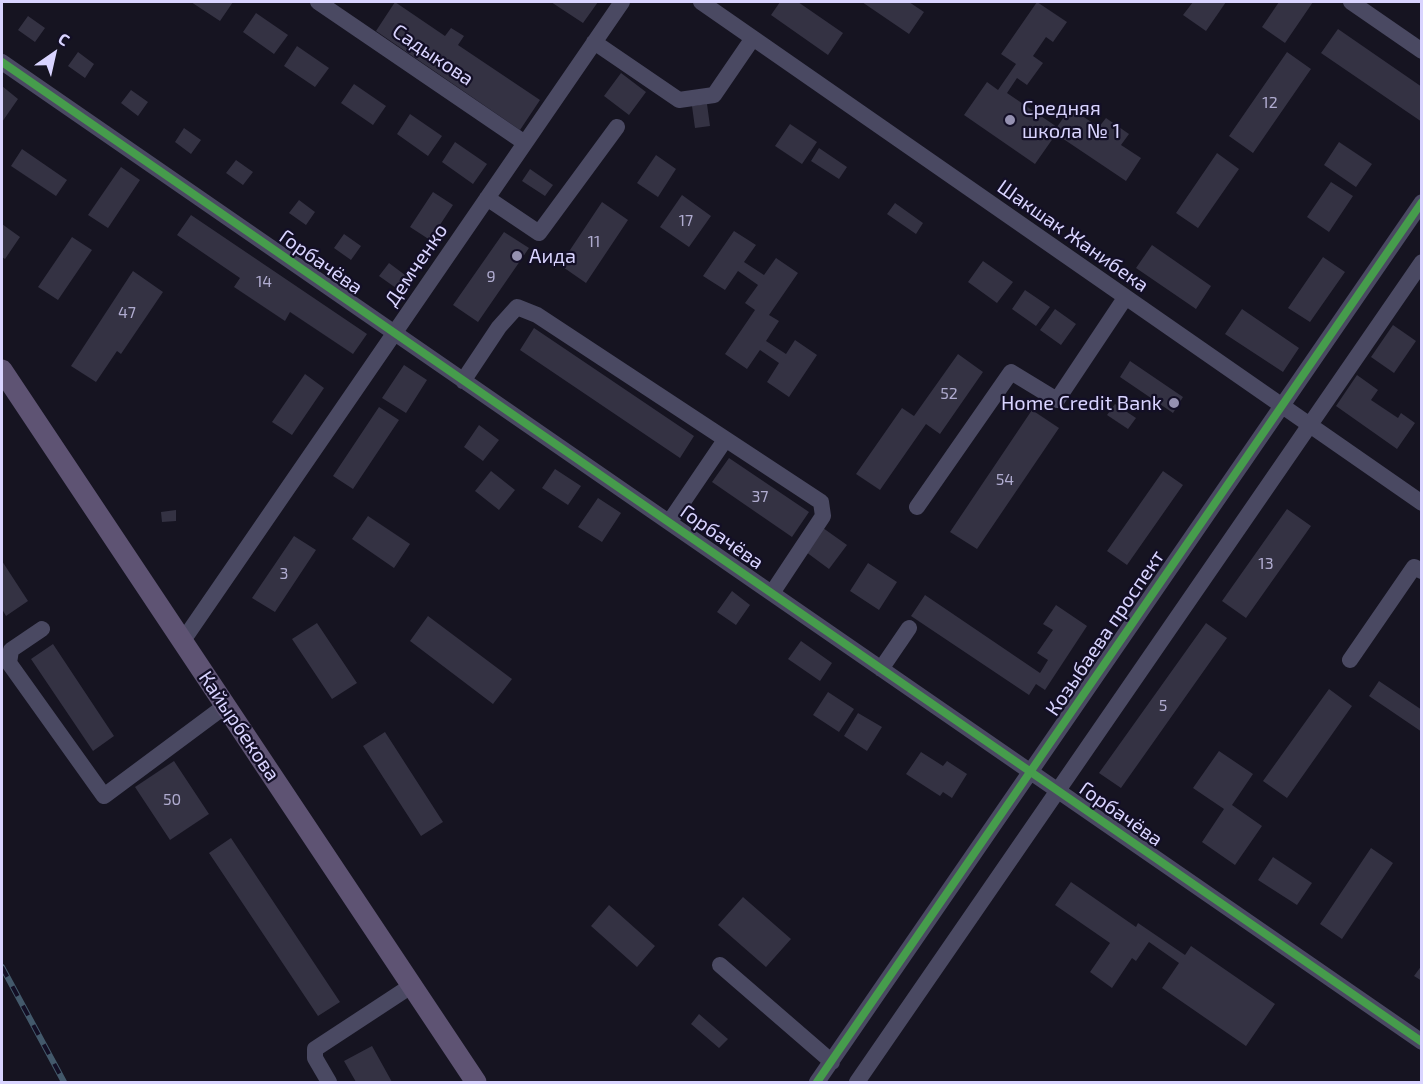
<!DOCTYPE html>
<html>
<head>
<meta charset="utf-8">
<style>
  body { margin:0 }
  #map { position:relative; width:1423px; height:1084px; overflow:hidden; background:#161421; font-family:"Exo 2",sans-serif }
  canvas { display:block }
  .frame { position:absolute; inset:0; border:3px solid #d9d4ff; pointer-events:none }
  .north { position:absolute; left:24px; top:24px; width:60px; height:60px; -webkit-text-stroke:4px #130f26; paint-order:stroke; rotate:34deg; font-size:16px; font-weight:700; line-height:24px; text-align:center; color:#d9d4ff }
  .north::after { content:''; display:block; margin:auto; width:21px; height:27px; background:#d9d4ff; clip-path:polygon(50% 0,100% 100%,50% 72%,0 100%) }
</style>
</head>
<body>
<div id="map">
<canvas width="1423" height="1084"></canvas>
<div class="frame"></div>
<div class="north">С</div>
</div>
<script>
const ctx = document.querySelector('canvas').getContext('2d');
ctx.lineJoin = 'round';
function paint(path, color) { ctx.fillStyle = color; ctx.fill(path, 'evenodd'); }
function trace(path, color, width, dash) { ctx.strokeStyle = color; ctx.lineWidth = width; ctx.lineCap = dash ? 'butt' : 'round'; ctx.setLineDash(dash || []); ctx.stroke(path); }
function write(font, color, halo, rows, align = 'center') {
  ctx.font = font + ' "Exo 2",sans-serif'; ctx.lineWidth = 4.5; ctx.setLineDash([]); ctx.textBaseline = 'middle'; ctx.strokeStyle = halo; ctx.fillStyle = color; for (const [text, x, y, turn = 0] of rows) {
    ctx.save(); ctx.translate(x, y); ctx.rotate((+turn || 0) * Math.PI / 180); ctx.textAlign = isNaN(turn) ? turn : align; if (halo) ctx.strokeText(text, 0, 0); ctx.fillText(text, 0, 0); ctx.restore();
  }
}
paint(new Path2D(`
  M191,2H233L220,21Z
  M395,2L445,36L451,28L464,36L458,45L540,100L520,130L376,31Z
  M551,2H598L583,23Z
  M780,2H798L843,33L828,55L771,15Z
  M862,2H909L924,12L909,34Z
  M1037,2L1067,22L1053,42L1046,37L1033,56L1043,63L1027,85L1017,78L1007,93L1057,127L1070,108L1099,127L1106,118L1129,134L1121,145L1141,158L1126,181L1056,134L1035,164L964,115L987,82L998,90L1016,64L1001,54Z
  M1193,2H1226L1206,31L1183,15Z
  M1279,2H1313L1285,43L1262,27Z
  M256,13L288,35L274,54L243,32Z
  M28,16L45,28L35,42L18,30Z
  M1338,29L1422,87V122L1321,53Z
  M297,46L329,68L315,87L284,66Z
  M78,52L94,64L85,78L68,66Z
  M1287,52L1311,69L1253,153L1229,136Z
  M621,73L646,92L629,115L604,96Z
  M354,84L386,106L373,125L341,103Z
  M2,86L18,99L2,122Z
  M131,90L148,102L138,116L121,103Z
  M707,104L710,126L695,128L692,106Z
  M410,114L442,136L428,156L397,134Z
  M790,124L817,142L802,164L775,146Z
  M184,128L201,140L191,154L175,142Z
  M455,142L487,164L473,184L442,162Z
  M1339,142L1372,164L1356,187L1324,165Z
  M819,148L847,167L839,179L811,161Z
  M22,149L67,180L56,196L11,166Z
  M1217,153L1239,169L1198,228L1176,213Z
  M656,155L676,169L658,197L637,183Z
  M236,160L253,172L243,185L226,173Z
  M121,167L140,180L108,228L88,215Z
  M530,169L553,185L545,196L522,181Z
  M1331,182L1353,196L1329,232L1307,217Z
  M433,192L453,205L430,240L410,227Z
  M682,195L711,216L689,247L660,227Z
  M299,200L315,212L306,225L289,213Z
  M602,202L628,220L586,283L560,265Z
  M895,203L923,223L916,234L887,214Z
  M191,215L367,334L353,354L290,312L285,321L234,287L240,278L177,235Z
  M2,224L20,237L5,259L2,257Z
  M734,231L756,245L744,262L764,275L776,258L798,273L769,315L779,321L766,341L786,354L795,340L817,355L789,397L767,382L779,363L760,350L747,369L725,354L755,310L745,303L758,285L738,271L725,290L703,276Z
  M504,232L529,248L478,322L453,305Z
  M344,234L361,246L351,260L334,248Z
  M72,237L92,250L58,300L38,287Z
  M1152,245L1211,286L1196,309L1136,268Z
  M1323,257L1345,272L1310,322L1288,308Z
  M983,261L1013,282L997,303L968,282Z
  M389,263L405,275L396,288L379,276Z
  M133,271L163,292L121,354L117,351L96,382L71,366Z
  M1025,290L1050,307L1036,326L1012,309Z
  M1055,309L1076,324L1061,345L1040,330Z
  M1242,309L1299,348L1283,372L1225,334Z
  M1393,325L1416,341L1394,373L1371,357Z
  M534,328L694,436L680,458L520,350Z
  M958,354L983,372L940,434L926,424L880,490L856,474L902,408L914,416Z
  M1130,361L1183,397L1173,413L1120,377Z
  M404,365L427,380L406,413L382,398Z
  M305,374L324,388L292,435L272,422Z
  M1357,375L1378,390L1371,400L1398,418L1401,413L1415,423L1397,449L1336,406Z
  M1115,404L1136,418L1128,429L1107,415Z
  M379,407L399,420L353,489L333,476Z
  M1032,410L1059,428L977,549L950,532Z
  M479,425L499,440L483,461L464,447Z
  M729,458L809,512L792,537L712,482Z
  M555,469L581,486L568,505L542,488Z
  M491,471L515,490L499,510L475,491Z
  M1163,471L1183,485L1127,565L1107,551Z
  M598,498L621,513L602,542L578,527Z
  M1287,509L1311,526L1246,618L1222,601Z
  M176,510V521L162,522L161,512Z
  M368,516L410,544L394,568L352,539Z
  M823,528L847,545L829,569L806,552Z
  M294,536L316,550L275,612L252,598Z
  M2,561L28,601L6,616L2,609Z
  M868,563L897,582L879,610L850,591Z
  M732,591L750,605L736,625L717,612Z
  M925,595L1040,673L1048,660L1037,653L1053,630L1043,624L1056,605L1087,626L1045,690L1036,684L1029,695L911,616Z
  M428,616L512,679L493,704L410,641Z
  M317,623L357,683L332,699L292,639Z
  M1206,623L1227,638L1121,788L1099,773Z
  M801,641L832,663L820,681L788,659Z
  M53,644L114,736L93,751L31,659Z
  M1379,681L1422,710V732L1369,696Z
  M1329,689L1352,706L1287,798L1263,781Z
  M828,692L854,709L839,732L813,715Z
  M858,713L882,727L867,751L844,736Z
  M385,732L443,822L421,836L363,746Z
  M1219,751L1253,774L1232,805L1262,826L1235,865L1202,842L1224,809L1193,788Z
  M921,752L943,766L947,761L967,774L952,798L943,792L940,796L906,774Z
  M174,761L209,814L170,840L135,787Z
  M231,838L340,1002L318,1016L209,853Z
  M1371,848L1393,863L1342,939L1320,924Z
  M1273,857L1312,883L1297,905L1258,880Z
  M1071,882L1136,927L1138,923L1185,955L1191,946L1275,1004L1246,1046L1162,988L1179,963L1149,942L1136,961L1132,958L1112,988L1090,972L1110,943L1055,905Z
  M743,897L791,939L766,967L718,925Z
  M609,905L655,946L637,967L591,926Z
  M1422,965V981L1414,976Z
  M699,1014L728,1039L719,1048L691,1024Z
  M372,1046L392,1082H356L344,1061Z`), '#343243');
trace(new Path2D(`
  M318,2L525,143
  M701,2L1422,503
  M1351,2L1422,51
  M594,42L679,100L714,95L753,38
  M2,62L1422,1042
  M487,198L539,233L617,127
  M463,381L499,327L517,307L537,315L821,502L823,516L772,593
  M917,507L1011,372L1057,400L1125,298
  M670,521L725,440
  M42,629L11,650L9,663L104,796L225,706
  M182,642L622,2
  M1350,660L1414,567L1422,571
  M881,669L909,628
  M720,965L832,1062
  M329,1082L315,1058V1049L411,986
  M817,1082L1422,202
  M857,1082L1422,262`), '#4a4962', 16);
trace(new Path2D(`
  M2,370L476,1082`), '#5e5373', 21);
const rail = new Path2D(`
  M2,967L64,1082`);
trace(rail, '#43596b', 6);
trace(rail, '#130f26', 4, [11]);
trace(new Path2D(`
  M2,62L1422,1042
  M817,1082L1422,202`), '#469c4c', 8);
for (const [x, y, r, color] of [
  [1010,120,6,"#9591b1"],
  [517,256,6,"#9591b1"],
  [1174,403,6,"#9591b1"]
]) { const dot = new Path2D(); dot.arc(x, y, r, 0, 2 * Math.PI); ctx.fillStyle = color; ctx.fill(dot); trace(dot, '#130f26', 2); }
write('16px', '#b0acd0', null, [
  ["12",1270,103],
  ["17",686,221],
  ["11",594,242],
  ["9",491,277],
  ["14",264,282],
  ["47",127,313],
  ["52",949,394],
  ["54",1005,480],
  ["37",760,497],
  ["13",1266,564],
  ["3",284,574],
  ["5",1163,706],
  ["50",172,800]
]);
write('20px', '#d9d4ff', '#130f26', [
  ["Садыкова",433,55,34],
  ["Шакшак Жанибека",1073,236,35],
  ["Горбачёва",321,262,35],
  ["Демченко",416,265,-56],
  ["Горбачёва",722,537,35],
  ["Козыбаева проспект",1105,633,-56],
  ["Кайырбекова",239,726,56],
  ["Горбачёва",1121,814,35]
]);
write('20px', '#d9d4ff', '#130f26', [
  ["Средняя",1022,108],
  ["школа № 1",1022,131],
  ["Аида",529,256],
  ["Home Credit Bank",1162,403,"right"]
], 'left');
</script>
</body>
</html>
